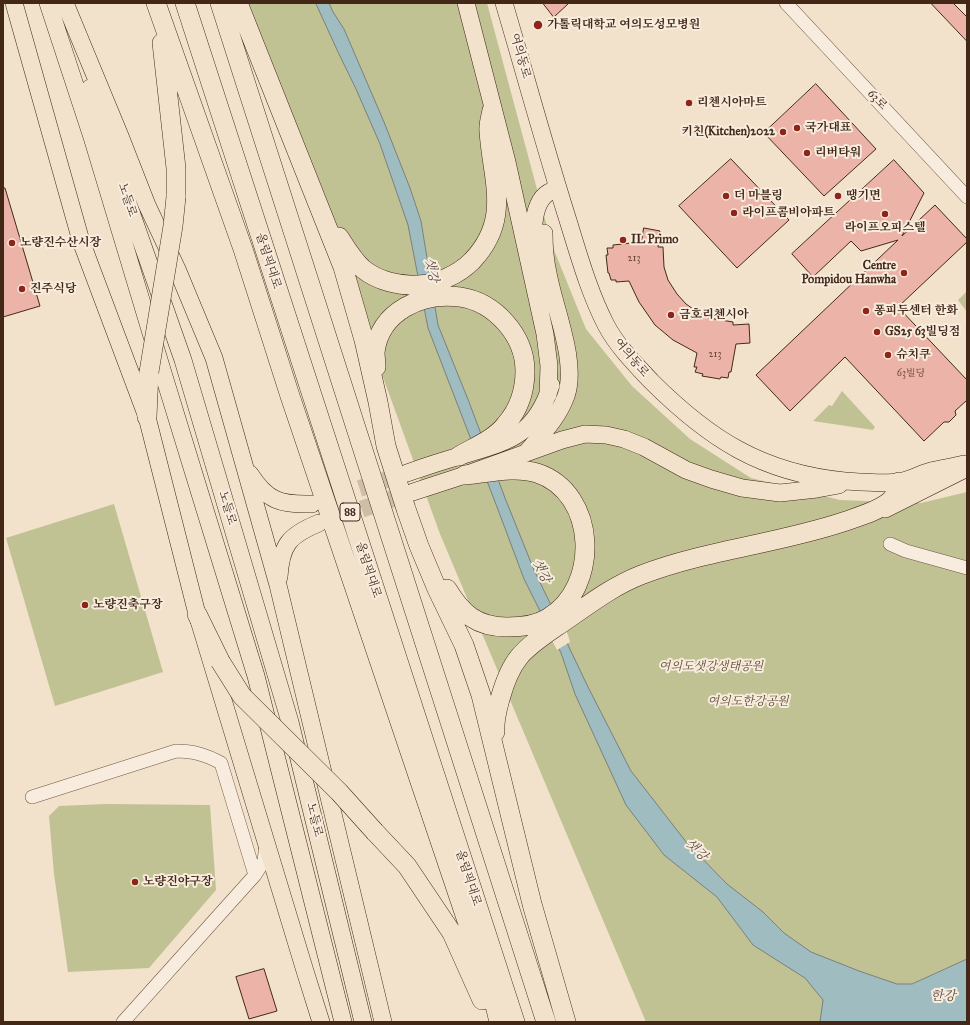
<!DOCTYPE html>
<html>
<head>
<meta charset="utf-8">
<style>
  body { margin:0 }
  #map { position:relative; width:970px; height:1025px; overflow:hidden; background:#f2e2cb; font-family:"IM FELL Great Primer",serif }
  canvas { display:block }
  .frame { position:absolute; inset:0; border:4px solid #432818; pointer-events:none }
</style>
</head>
<body>
<div id="map">
<canvas width="970" height="1025"></canvas>
<div class="frame"></div>
</div>
<script>
const ctx = document.querySelector('canvas').getContext('2d');
ctx.lineJoin = 'round';
function paint(path, color) { ctx.fillStyle = color; ctx.fill(path, 'evenodd'); }
function trace(path, color, width, dash) { ctx.strokeStyle = color; ctx.lineWidth = width; ctx.lineCap = dash ? 'butt' : 'round'; ctx.setLineDash(dash || []); ctx.stroke(path); }
function write(font, color, halo, rows, align = 'center') {
  ctx.font = font + ' "IM FELL Great Primer","Noto Serif KR",serif'; ctx.lineWidth = 4; ctx.setLineDash([]); ctx.textBaseline = 'middle'; ctx.strokeStyle = halo; ctx.fillStyle = color; for (const [text, x, y, turn = 0] of rows) {
    ctx.save(); ctx.translate(x, y); ctx.rotate((+turn || 0) * Math.PI / 180); ctx.textAlign = isNaN(turn) ? turn : align; if (halo) ctx.strokeText(text, 0, 0); ctx.fillText(text, 0, 0); ctx.restore();
  }
}
paint(new Path2D(`
  M247,3H487L552,245L586,329L632,386L690,439L751,478L840,500L921,503L967,492V959L912,984H897L849,1022H646L440,534Z
  M967,291V312L958,300Z
  M842,391L875,427L873,430L813,421L829,405L832,406Z
  M114,504L163,672L55,706L6,538Z
  M106,804L210,805L216,890L149,968L68,972L54,874L49,816L59,806Z`), '#c0c293');
const water = new Path2D(`
  M316,3H329L333,12L344,29L384,122L410,188L421,221L438,325L469,402L505,498L534,570L566,636L568,645L588,687L631,771L687,843L727,884L763,912L784,933L811,952L859,971L897,984H912L967,959V1022H820L823,1000L805,978L753,945L717,897L664,855L626,805L575,694L561,653L524,579L497,507L428,328L408,225L380,144L356,89L338,52Z`);
paint(water, '#9fbcc0');
trace(water, '#7a817d', 1);
paint(new Path2D(`
  M553,605L568,635L570,642L557,650L539,615Z`), '#f2e2cb');
const building = new Path2D(`
  M543,3H569L554,17Z
  M931,3H953L967,17V41Z
  M816,84L876,149L824,196L764,133Z
  M731,159L789,220L737,268L679,206Z
  M894,160L924,193L902,236L935,205L967,239V242L898,307L967,380V400L955,411L956,415L949,422H944L924,441L845,357L790,411L756,375L898,240L861,251L851,241L813,277L792,254Z
  M3,188H5L40,306L3,317Z
  M644,228L660,231L658,247H663L664,267L668,280L677,294L686,304L696,311L709,318L733,322V325L749,324L750,343L736,344L731,372H729L728,378L721,377L720,379L702,376L703,374L695,372L697,367H694L697,353L673,340L655,325L639,302L629,281L616,282V280H611L609,273H608L606,255H608L607,248H613V245L641,242Z
  M264,969L277,1011L249,1019L236,977Z`);
paint(building, '#ecb4a8');
trace(building, '#432818', 1);
trace(new Path2D(`
  M312,504L407,473
  M338,517L413,492`), '#cfbda7', 17, [17, 8]);
const minor = new Path2D(`
  M786,3L967,197
  M890,544L906,551L967,568
  M32,797L176,751C194,751 206,755 221,763L255,875
  M123,1022L255,875L264,861L266,845`);
const major = new Path2D(`
  M14,3L81,241L147,417L197,614L305,971L321,1022
  M48,3L92,137L163,373L256,676L343,1022
  M65,3L120,136L147,205L177,269L214,358L278,585L383,1022
  M466,3L507,162L545,334L549,366L548,395
  M504,3C525,74 544,144 566,214C578,252 588,290 606,325C617,346 635,364 651,381C709,439 762,473 845,481C860,482 885,484 899,482C910,480 920,474 931,471C942,468 953,467 964,464
  M90,88L105,138L183,360L290,722L363,1022
  M534,250C532,232 532,195 555,190L556,182
  M527,452C542,434 558,418 566,396C578,362 554,308 548,273C545,260 544,247 544,233
  M407,473C424,467 442,461 460,456C507,442 535,437 551,385
  M250,474C267,501 281,505 312,504
  M413,492L465,475L562,440L585,434L606,435L624,439L644,447L686,470L711,479L742,488L780,493L817,489L839,485
  M279,577C281,545 289,535 319,523`);
const highway = new Path2D(`
  M156,3L243,249L290,396L494,1001L499,1022
  M185,3L515,1022
  M220,3L546,1022
  M238,3L343,267L364,340L378,402L386,446L406,509L419,546L437,589L464,645L481,695L532,904L566,1022
  M162,43L176,168V197
  M339,237C346,248 353,260 363,269C378,281 399,286 418,285C437,284 458,275 472,261C512,219 492,180 489,131C488,124 491,117 492,110
  M376,367C376,362 375,357 375,352C380,311 422,292 460,297C495,302 525,336 525,371C525,390 519,409 506,424C495,439 474,447 459,456
  M147,417L149,372
  M885,508L967,467
  M447,589C462,614 477,627 507,627C521,627 535,626 548,618C600,588 598,493 537,473C515,466 488,473 465,475
  M197,614L220,661
  M495,732C494,720 497,710 500,699C511,659 522,650 556,627C583,609 610,587 641,575C706,550 777,544 843,522C857,517 879,511 890,501C896,496 897,489 899,482
  M375,832L407,866L452,933L482,1000`);
trace(minor, '#6f5645', 14);
trace(major, '#432818', 18);
trace(highway, '#432818', 20);
trace(minor, '#f7ecdd', 13);
trace(major, '#f2e2cb', 17);
trace(highway, '#f2e2cb', 19);
const highwayBridge = new Path2D(`
  M149,372L173,226L176,197
  M220,661L242,696L339,792L375,832`);
trace(highwayBridge, '#432818', 20, []);
trace(highwayBridge, '#f2e2cb', 19);
for (const [x, y, r, color] of [
  [538,25,5,"#8f2418"],
  [689,103,4,"#8f2418"],
  [797,128,4,"#8f2418"],
  [783,132,4,"#8f2418"],
  [807,153,4,"#8f2418"],
  [726,196,4,"#8f2418"],
  [838,196,4,"#8f2418"],
  [734,213,4,"#8f2418"],
  [885,214,4,"#8f2418"],
  [623,240,4,"#8f2418"],
  [12,243,4,"#8f2418"],
  [904,273,4,"#8f2418"],
  [22,289,4,"#8f2418"],
  [866,311,4,"#8f2418"],
  [671,315,4,"#8f2418"],
  [877,332,4,"#8f2418"],
  [888,355,4,"#8f2418"],
  [85,605,4,"#8f2418"],
  [135,882,4,"#8f2418"]
]) { const dot = new Path2D(); dot.arc(x, y, r, 0, 2 * Math.PI); ctx.fillStyle = color; ctx.fill(dot); trace(dot, '#f7ecdd', 1.5); }
write('10px', '#6d4b3c', null, [
  ["213",634,259],
  ["213",715,355],
  ["63빌딩",911,374]
]);
for (const [x, y, w] of [
  [350,512,20]
]) { const box = new Path2D(); box.roundRect(x - w / 2, y - 9, w, 18, 3); ctx.fillStyle = '#f7ecdd'; ctx.fill(box); trace(box, '#432818', 1); }
write('bold 11px', '#432818', null, [
  ["88",350,512]
]);
write('bold 12px', '#432818', '#f7ecdd', [
  ["가톨릭대학교 여의도성모병원",547,25],
  ["리첸시아마트",697,103],
  ["국가대표",805,128],
  ["키친(Kitchen)2022",775,132,"right"],
  ["리버타워",815,153],
  ["더 마블링",734,196],
  ["땡기면",846,196],
  ["라이프콤비아파트",742,213],
  ["라이프오피스텔",885,228,"center"],
  ["IL Primo",631,240],
  ["노량진수산시장",20,243],
  ["Centre",896,266,"right"],
  ["Pompidou Hanwha",896,280,"right"],
  ["진주식당",30,289],
  ["퐁피두센터 한화",874,311],
  ["금호리첸시아",679,315],
  ["GS25 63빌딩점",885,332],
  ["슈치쿠",896,355],
  ["노량진축구장",93,605],
  ["노량진야구장",143,882]
], 'left');
write('12px', '#432818', '#f7ecdd', [
  ["여의동로",520,56,74],
  ["63로",877,100,47],
  ["노들로",127,200,71],
  ["올림픽대로",268,261,72],
  ["여의동로",631,358,50],
  ["노들로",227,508,73],
  ["올림픽대로",368,570,72],
  ["노들로",314,820,76],
  ["올림픽대로",468,878,72]
]);
write('italic 12px', '#624e37', '#f7ecdd', [
  ["여의도샛강생태공원",711,667],
  ["여의도한강공원",748,702]
]);
write('italic 13px', '#5a4d42', '#f7ecdd', [
  ["샛강",431,270,79],
  ["샛강",541,571,65],
  ["샛강",696,850,46],
  ["한강",943,997]
]);
</script>
</body>
</html>
